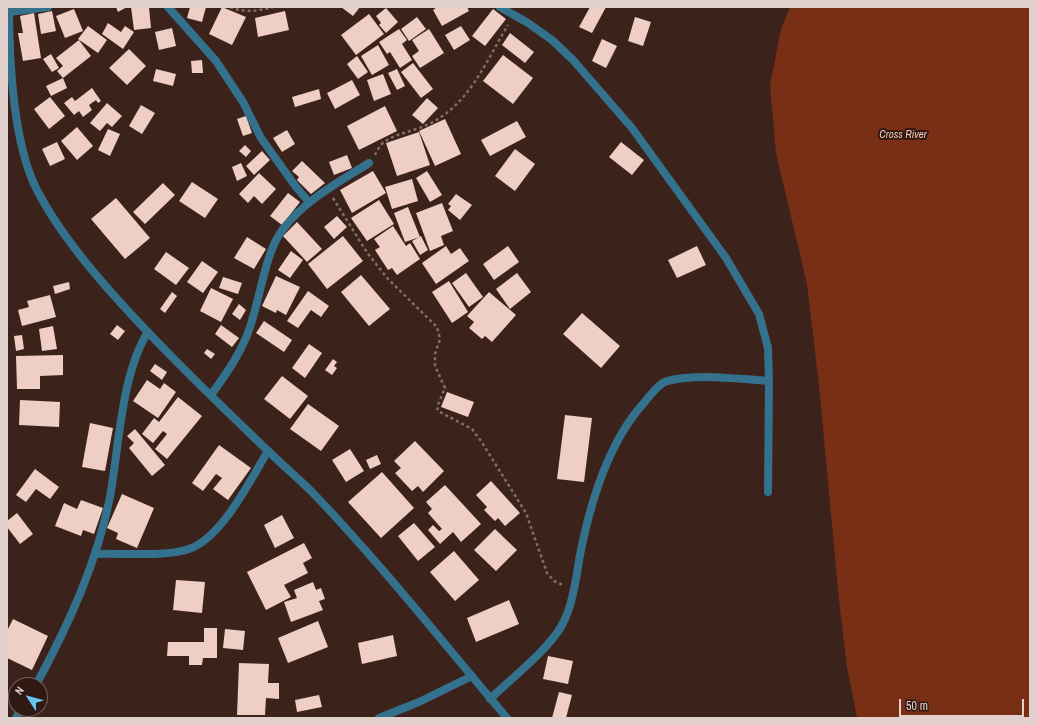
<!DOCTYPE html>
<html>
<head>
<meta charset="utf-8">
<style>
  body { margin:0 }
  #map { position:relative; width:1037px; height:725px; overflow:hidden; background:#3b231c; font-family:"Archivo Narrow",sans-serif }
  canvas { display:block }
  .frame { position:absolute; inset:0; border:8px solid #e1d0cb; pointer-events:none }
  .north { position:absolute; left:8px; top:677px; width:40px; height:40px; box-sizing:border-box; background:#301912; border:1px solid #77625c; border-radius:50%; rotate:306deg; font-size:11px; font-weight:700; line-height:16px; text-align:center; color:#e1d0cb }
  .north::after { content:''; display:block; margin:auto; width:14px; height:18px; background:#67c4ef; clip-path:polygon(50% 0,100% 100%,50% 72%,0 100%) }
  .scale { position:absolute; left:899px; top:699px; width:125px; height:18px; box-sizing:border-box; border:2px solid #e1d0cb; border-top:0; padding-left:5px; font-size:12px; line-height:14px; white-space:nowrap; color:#e1d0cb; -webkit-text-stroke:3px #301912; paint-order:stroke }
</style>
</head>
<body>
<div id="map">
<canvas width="1037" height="725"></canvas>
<div class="frame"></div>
<div class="north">N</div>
<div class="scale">50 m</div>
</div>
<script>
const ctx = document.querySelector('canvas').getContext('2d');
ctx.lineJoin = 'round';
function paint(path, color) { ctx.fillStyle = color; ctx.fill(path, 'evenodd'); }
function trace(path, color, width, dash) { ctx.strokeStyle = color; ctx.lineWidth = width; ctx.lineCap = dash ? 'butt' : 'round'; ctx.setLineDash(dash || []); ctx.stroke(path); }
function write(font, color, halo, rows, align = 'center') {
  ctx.font = font + ' "Archivo Narrow",sans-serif'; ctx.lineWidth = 4; ctx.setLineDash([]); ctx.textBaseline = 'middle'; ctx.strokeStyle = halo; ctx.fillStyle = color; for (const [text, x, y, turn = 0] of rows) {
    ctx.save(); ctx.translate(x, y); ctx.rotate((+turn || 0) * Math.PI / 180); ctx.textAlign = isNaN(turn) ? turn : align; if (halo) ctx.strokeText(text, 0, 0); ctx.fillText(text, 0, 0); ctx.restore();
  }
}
paint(new Path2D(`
  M790,7H1030V718H857L847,667L839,600L819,385L807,284L776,153L770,85L781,29Z`), '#792e16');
paint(new Path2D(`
  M116,7H127L118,12Z
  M131,7H149L151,28L134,30Z
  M190,7H206L202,22L187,18Z
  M222,7L246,17L232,45L209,34Z
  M341,7H360L353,16Z
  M437,7H467L469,11L442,26L433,10Z
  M590,7H606L592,33L579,27Z
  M386,8L398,22L386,33L379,25L381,23L376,16Z
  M74,9L83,31L65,38L56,16Z
  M493,9L506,19L485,46L472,36Z
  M52,11L56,31L41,34L38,14Z
  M285,11L289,30L258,37L255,18Z
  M34,13L41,58L23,61L18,33H23L20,16Z
  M369,14L384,34L356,55L341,35Z
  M417,17L426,29L409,41L401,29Z
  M635,17L651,22L643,46L628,41Z
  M108,23L121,32L125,26L134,32L123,49L102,34Z
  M88,26L107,40L98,53L78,39Z
  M461,26L470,40L454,50L445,35Z
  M172,28L176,46L159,50L155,32Z
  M399,29L407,40L402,44L412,60L400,68L390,52L387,54L379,42Z
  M429,29L444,53L420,68L412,56L419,51L412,40Z
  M510,33L534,52L525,63L502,45Z
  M602,39L617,46L606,68L592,61Z
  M79,40L91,56L63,78L57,71L63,66L56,58Z
  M378,45L389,65L372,75L361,56Z
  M129,49L146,66L127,85L109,68Z
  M51,54L59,68L52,72L43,59Z
  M503,55L533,78L513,104L483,81Z
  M357,56L368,72L358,79L347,64Z
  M202,60L203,73H192L191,61Z
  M413,63L433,89L421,98L401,72Z
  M156,69L176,74L173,86L153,81Z
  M397,69L405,86L397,90L388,73Z
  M383,74L391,94L374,101L367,80Z
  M63,78L67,88L51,96L46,86Z
  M352,80L360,95L335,109L327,93Z
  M92,88L101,101L98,103L96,100L89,105L92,110L83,117L79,111L74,115L64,103L72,97L75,101Z
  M319,89L321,99L295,107L292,97Z
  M50,97L65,116L49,129L34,109Z
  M427,98L438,108L423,124L412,115Z
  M107,103L122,116L112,127L107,123L100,131L90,123Z
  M141,105L155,113L142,134L129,126Z
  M385,106L397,131L359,150L347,126Z
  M246,116L252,133L243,136L237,119Z
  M445,119L461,154L435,166L419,131Z
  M517,121L526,137L490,156L481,140Z
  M77,127L93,146L77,160L61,141Z
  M108,129L120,134L110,156L98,150Z
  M287,130L295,144L282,152L273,138Z
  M419,132L430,165L397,176L386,143Z
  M57,142L65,159L50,166L42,149Z
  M621,142L644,160L632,175L609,157Z
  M245,145L251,151L246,157L239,151Z
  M515,149L535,164L515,191L495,176Z
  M262,151L270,160L254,175L246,166Z
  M347,155L352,168L334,175L329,162Z
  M302,161L325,183L311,194L297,180L299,177L292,171Z
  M241,163L247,176L237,181L232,167Z
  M373,171L386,193L352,213L340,190Z
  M427,171L442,195L430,202L416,178Z
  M259,173L276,189L262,204L254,196L248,203L239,194Z
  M412,179L418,201L392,209L385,187Z
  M192,182L218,199L205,218L179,201Z
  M163,183L175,195L145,224L133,212Z
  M288,193L300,202L282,225L270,216Z
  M456,194L472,205L460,220L448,210L451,206L448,204Z
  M116,198L150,238L125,259L91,219Z
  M379,200L394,224L367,241L351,218Z
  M442,203L453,231L441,236L444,245L430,251L416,213Z
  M408,207L420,237L405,242L394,213Z
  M337,216L347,227L334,239L324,227Z
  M297,222L322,249L307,262L283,236Z
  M393,226L406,246L410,243L420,259L397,275L392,268L388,270L375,250L380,247L374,239Z
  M343,236L363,261L327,289L308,264Z
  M421,236L428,250L420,255L412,241Z
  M247,237L266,249L254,269L234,258Z
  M446,246L451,254L460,248L469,261L436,284L422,263Z
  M508,246L519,262L494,280L483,264Z
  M697,246L706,265L677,278L668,260Z
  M291,251L303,260L290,278L278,270Z
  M166,252L189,268L176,285L154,269Z
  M202,261L218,272L203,293L187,282Z
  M466,273L483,297L469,307L452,283Z
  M517,273L531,292L510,309L496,289Z
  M361,275L390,309L369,326L341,292Z
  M276,276L300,287L286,315L277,310L276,313L262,306Z
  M223,277L242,283L238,294L219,288Z
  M449,281L468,312L452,323L432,292Z
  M69,282L70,289L55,294L53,286Z
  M211,288L233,299L221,322L200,311Z
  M308,291L329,306L321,317L311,310L298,328L287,321Z
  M172,292L177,296L165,313L160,309Z
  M489,292L516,315L492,342L485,336L482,339L469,328L474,322L467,316Z
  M50,295L56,317L22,326L18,310L29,307L27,301Z
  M239,304L246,310L240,320L232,314Z
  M582,313L620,346L601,368L563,334Z
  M264,321L292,340L284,352L256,333Z
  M117,325L125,331L118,340L110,334Z
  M221,325L239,338L232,347L215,334Z
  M53,326L57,349L42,351L39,329Z
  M22,335L24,349L16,351L14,336Z
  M309,344L322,353L305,378L292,368Z
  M207,349L215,354L211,359L204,353Z
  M63,355V375L40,376V389H17L16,356Z
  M333,359L337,362L334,366L337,368L332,375L325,370Z
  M155,364L167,372L162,380L150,371Z
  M282,376L308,396L290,419L264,399Z
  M147,380L160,389L164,383L176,392L158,418L133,401Z
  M447,392L474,402L468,417L441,407Z
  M178,397L202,416L167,459L155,449L167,434L163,431L153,443L142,434L154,418L159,422Z
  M20,400L60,402L59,427L19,425Z
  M308,404L339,426L321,451L290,429Z
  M565,415L592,418L584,482L557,479Z
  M90,423L113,428L105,471L82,467Z
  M135,429L165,465L152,476L129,448L134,443L127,436Z
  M415,441L444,471L423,492L418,486L412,491L395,473L401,468L394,461Z
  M219,445L251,468L228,500L213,489L222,478L216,474L203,491L192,483Z
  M350,449L364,471L346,482L332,460Z
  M377,455L381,464L370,469L366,460Z
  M35,469L59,487L50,499L36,489L26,502L16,495Z
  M382,472L414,508L381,538L348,502Z
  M491,481L520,513L505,526L498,518L495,521L484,510L487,507L476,495Z
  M445,485L481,524L461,542L453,532L440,544L428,530L433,525L439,531L442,529L428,513L432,509L426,502Z
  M122,494L154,508L137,548L116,539L118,533L107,528Z
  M81,500L103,508L94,534L83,530L81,536L55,526L64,503L77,509Z
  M17,513L33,534L20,544L7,527V521Z
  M282,515L294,538L275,548L264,525Z
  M414,523L435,547L418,561L398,536Z
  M495,529L517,550L496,571L474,550Z
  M304,543L312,558L303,563L308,573L284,585L291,597L266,610L247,572Z
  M454,551L479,580L455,601L430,572Z
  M176,580L205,582L202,613L173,610Z
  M313,582L316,590L321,588L325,599L319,601L323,610L291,622L284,602L297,598L294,590Z
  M509,600L519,624L476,642L467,618Z
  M13,619L48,636L32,670L7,658V631Z
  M318,621L328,647L288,663L278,638Z
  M204,628H217V658H203L202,665H189V656H167L168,642H204Z
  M225,629L245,631L243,650L223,648Z
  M393,635L397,656L362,664L358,643Z
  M548,656L573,661L568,684L543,679Z
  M239,663L269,664L268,683H279V699L266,698L265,715H237Z
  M559,692L572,695L566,718H552Z
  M319,695L322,707L297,712L295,700Z`), '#efcec4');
trace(new Path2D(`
  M230,7C245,13 258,11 273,7
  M375,155C377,151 380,145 384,142C397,133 415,131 429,124C470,104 486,61 508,25
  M333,198L368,254L388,279L437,327L440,339L435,354V366L445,388L437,407L438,411L472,429L481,441L526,513L547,573L554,581L563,585`), '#826d67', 2.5, [3, 3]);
trace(new Path2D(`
  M168,7L216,61L243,102L261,138L296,187L309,202
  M500,7L528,23L552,40L573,60L632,128L726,258L759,314L768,348L769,381L768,492
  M9,12L48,7
  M211,395C226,374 242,352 250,327C260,299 265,252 283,229C305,200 339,182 369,163
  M95,554C120,553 167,557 189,549C222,538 250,480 268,451
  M36,685C68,626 97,563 110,497C119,448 121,374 148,332
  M490,699C511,679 549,649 562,625C573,605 576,578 580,555C590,504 607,444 643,404C649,397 658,384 667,381C699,373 736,379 769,381
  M16,718L21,709
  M379,718L419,702L472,676`), '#34718d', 8);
trace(new Path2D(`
  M9,7C9,59 13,146 38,192C59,232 88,267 118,300C164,351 214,399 264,447C280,463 297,477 313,493C382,565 443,643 507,718`), '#34718d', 8);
write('italic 11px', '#f5c8b9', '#301912', [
  ["Cross River",903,135]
]);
</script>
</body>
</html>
